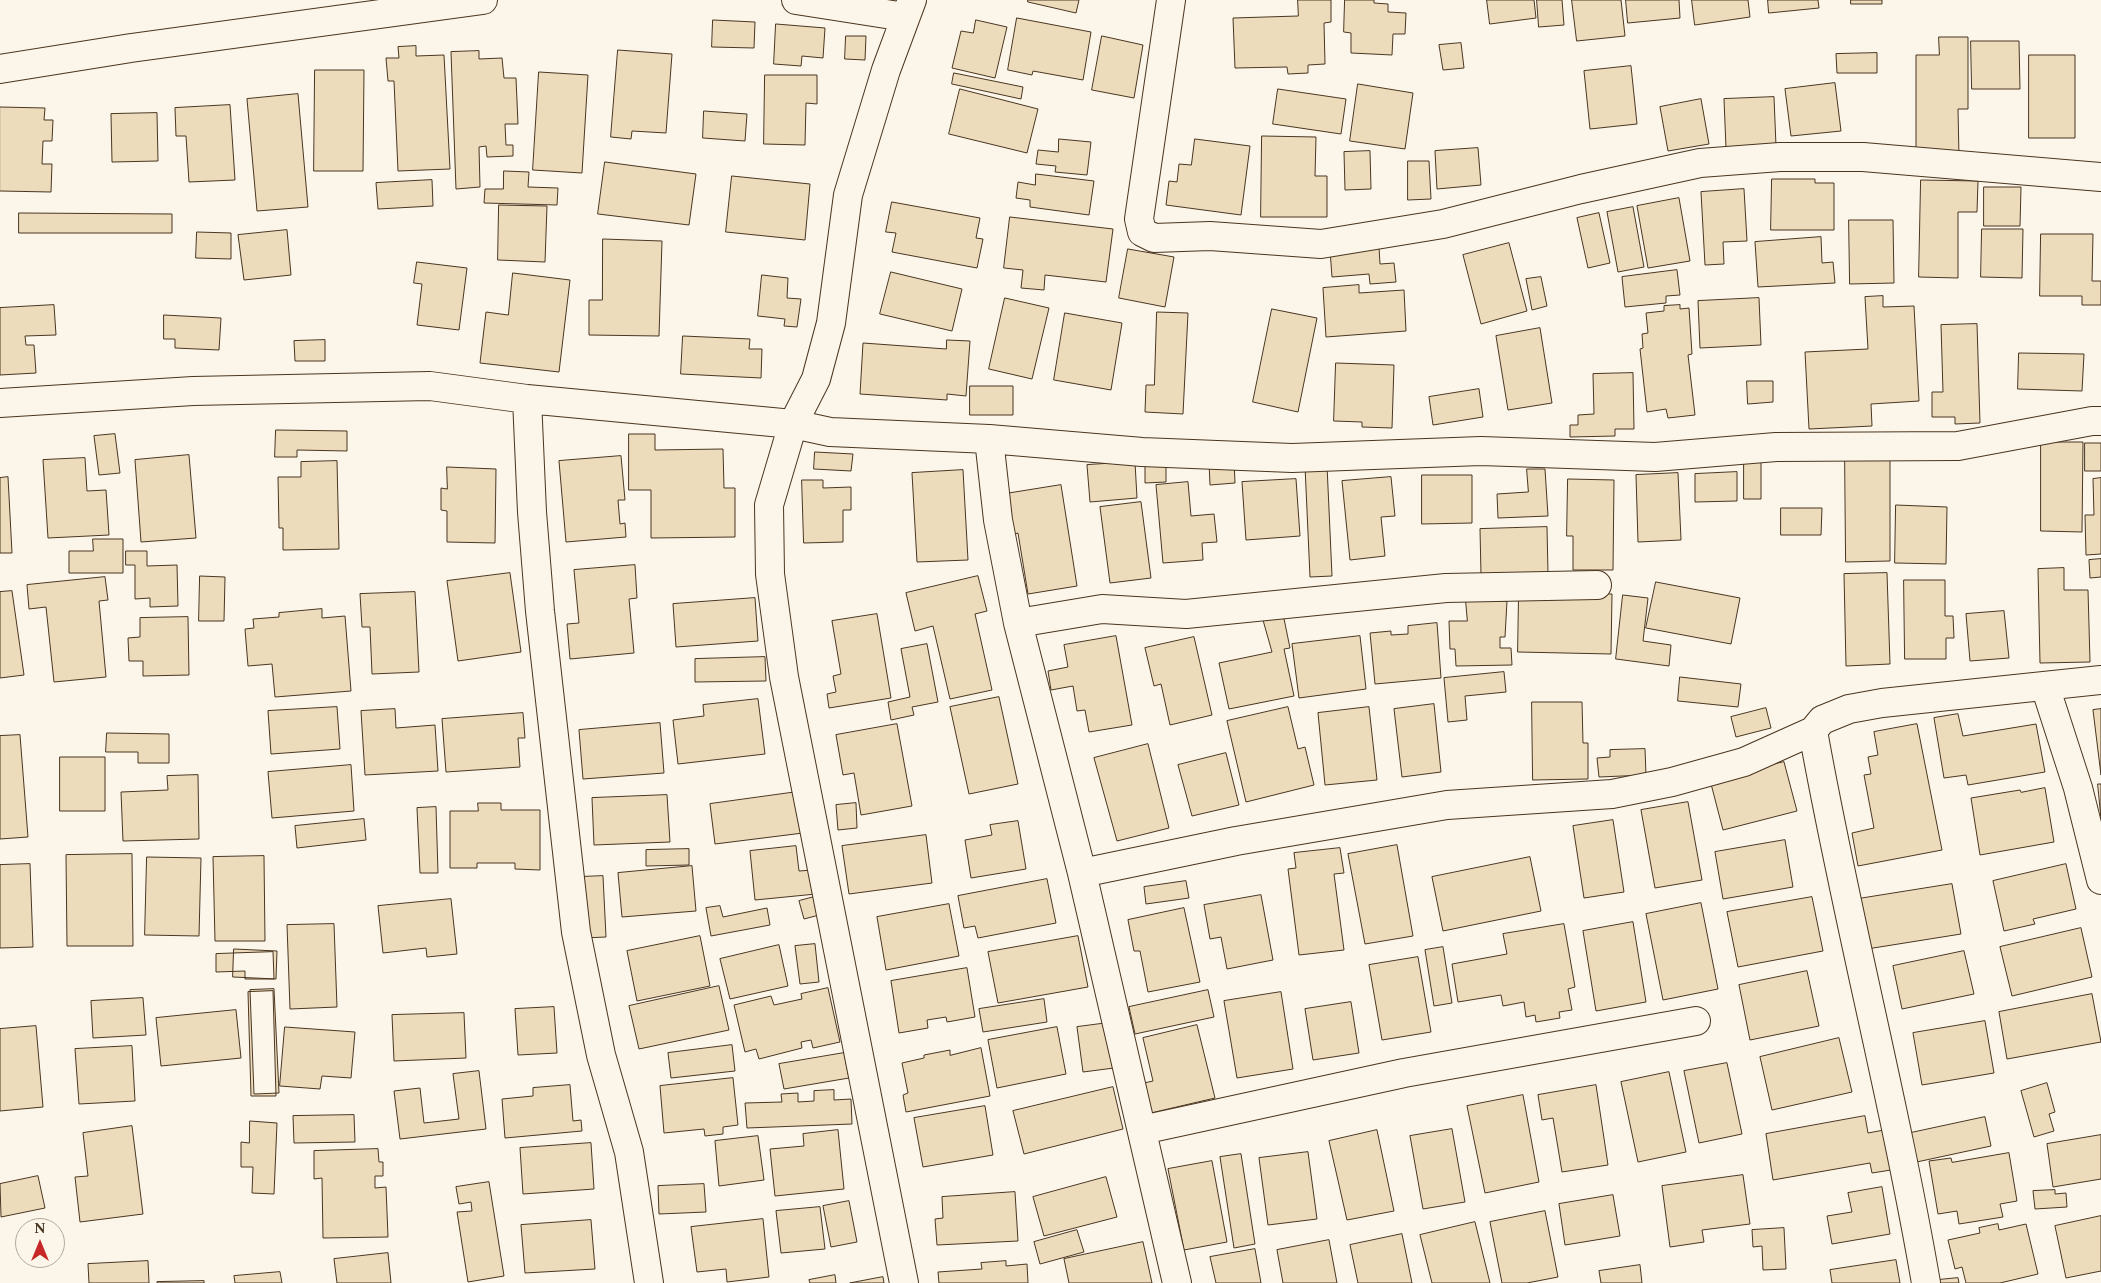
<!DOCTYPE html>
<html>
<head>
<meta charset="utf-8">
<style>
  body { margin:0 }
  #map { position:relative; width:2101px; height:1283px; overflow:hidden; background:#fbf6e9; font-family:Spectral,serif }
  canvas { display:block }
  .north { position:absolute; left:15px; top:1218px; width:50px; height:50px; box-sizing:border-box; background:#fbf6e9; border:1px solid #b4a999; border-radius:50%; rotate:0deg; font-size:14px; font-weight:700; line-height:20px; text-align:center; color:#4a3520 }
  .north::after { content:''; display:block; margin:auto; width:18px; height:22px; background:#c62828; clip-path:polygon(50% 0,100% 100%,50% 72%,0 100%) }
</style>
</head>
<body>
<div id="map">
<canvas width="2101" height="1283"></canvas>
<div class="north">N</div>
</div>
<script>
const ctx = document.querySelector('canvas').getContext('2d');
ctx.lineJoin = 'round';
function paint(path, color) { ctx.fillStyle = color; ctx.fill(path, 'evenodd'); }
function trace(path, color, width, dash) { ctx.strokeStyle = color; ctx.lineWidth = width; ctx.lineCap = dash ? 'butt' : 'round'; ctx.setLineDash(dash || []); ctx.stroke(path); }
const building = new Path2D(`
  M1028,0H1079L1076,13L1028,2Z
  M1298,0H1331V22L1324,23L1325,64L1308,65V73L1288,74L1287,67L1235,68L1233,18L1298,16Z
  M1345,0H1374V3L1388,4V12L1406,13L1405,34H1393L1392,55L1351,53V33L1344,32Z
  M1487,0H1534L1536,18L1490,24Z
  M1537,0H1562L1564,25L1539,27Z
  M1572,0H1621L1625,36L1577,41Z
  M1626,0H1679L1680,18L1628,23Z
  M1692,0H1748L1750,17L1695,25Z
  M1768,0H1818L1819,8L1769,13Z
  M1851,0H1882V4H1851Z
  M1017,18L1091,32L1083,80L1033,71L1032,75L1008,70Z
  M713,20L755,22L754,48L712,47Z
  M976,20L1007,27L995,78L952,68L961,31L973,33Z
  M776,24L825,28L823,58L802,56L801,66L774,64Z
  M846,36H866L865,60L845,59Z
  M1102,36L1143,45L1134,98L1092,90Z
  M1939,37H1968V109H1958L1959,157H1916V55H1939Z
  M1971,41H2019L2020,89H1972Z
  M1461,43L1464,68L1443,70L1439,45Z
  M416,46V56L444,55L450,169L398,171L394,81H388L386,58H399L398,47Z
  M618,50L672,54L666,133L632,131L631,139L611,137Z
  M479,51V59L502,58L504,78H516L518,124H505L506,145H513V156L487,157L486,146L479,147L480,187L456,189L451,52Z
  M1877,53V73H1837L1836,54Z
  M2029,55H2075V138H2029Z
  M1631,66L1637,124L1590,129L1584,71Z
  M315,70H364L363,171H314Z
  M539,72L588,75L582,173L533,170Z
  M954,73L1023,87L1021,99L952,84Z
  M765,75H817V104L806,103L805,145L764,144Z
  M1835,83L1841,131L1791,136L1785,89Z
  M1358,84L1413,93L1405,149L1350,141Z
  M960,89L1038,109L1027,153L949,134Z
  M1278,89L1346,99L1341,134L1273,124Z
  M298,94L308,207L257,211L247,99Z
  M1774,97L1776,146L1726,148L1724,99Z
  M1701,99L1709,144L1668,151L1660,107Z
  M230,105L235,180L189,182L186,136H176L175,108Z
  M0,107L45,108L44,120H53L52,141H43L42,164H52L51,192L0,191Z
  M704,111L747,114L745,141L703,138Z
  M157,113L158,161L112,162L111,114Z
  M1262,136L1316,137L1315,176H1327V217H1261Z
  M1059,139L1091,142L1087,175L1055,172L1056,166L1036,164L1038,150L1058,152Z
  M1195,139L1250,146L1241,215L1166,205L1169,181L1177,182L1179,164L1191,165Z
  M1478,148L1481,185L1437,189L1435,151Z
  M1370,151L1371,189L1345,190L1344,152Z
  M1408,161H1429L1431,199L1408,200Z
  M605,162L696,174L689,225L598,214Z
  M504,171L529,172L528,187L558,188L557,205L484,203L485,189H503Z
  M1036,174L1094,181L1089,215L1030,207V200L1016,198L1018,182L1035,185Z
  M732,176L810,184L805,240L726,232Z
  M1772,179H1815V183H1834V230H1771Z
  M432,180L433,206L378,209L376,183Z
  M1921,180L1978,181L1977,212H1958V278L1919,277Z
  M1984,187H2021L2020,226H1984Z
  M1744,189L1747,241L1723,242L1724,264L1705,265L1701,192Z
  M1679,198L1690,261L1648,268L1637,206Z
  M892,202L980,218L976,238L983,239L977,268L892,252L896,233L886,232Z
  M499,205L547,206L545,262L498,260Z
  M1633,207L1644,267L1618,272L1607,212Z
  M19,213L172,214V233H19Z
  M1599,213L1610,263L1588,268L1577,218Z
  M1010,217L1113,229L1106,282L1045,275L1044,290L1021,288L1023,270L1004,268Z
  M1849,220H1893L1894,283L1850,284Z
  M1982,229H2023L2022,278L1981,277Z
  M287,230L291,275L244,280L238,235Z
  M197,232L231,233V259L196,258Z
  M2041,234H2093L2092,281H2101V305H2082V296H2040Z
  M1821,237L1822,263L1833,262L1835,283L1758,287L1755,242Z
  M603,239L662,241L659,336L589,335V300H602Z
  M1509,243L1527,311L1481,324L1463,255Z
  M1379,247L1380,264L1394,263L1396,282L1370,284L1369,274L1332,277L1330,250Z
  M1128,249L1174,257L1165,307L1119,298Z
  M417,262L467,268L459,330L417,325L422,284L414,283Z
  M1677,270L1680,295L1666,296V303L1625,307L1622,277Z
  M891,272L962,289L952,331L880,314Z
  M513,273L570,280L559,372L480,363L486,312L508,315Z
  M762,275L788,278L787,298L801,299L797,327L784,326L785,319L758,316Z
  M1541,277L1547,306L1532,310L1526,279Z
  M1359,285V293L1404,290L1406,331L1326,337L1323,288Z
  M1883,296V307L1914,306L1919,401L1871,404L1872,426L1809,429L1805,352L1868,349L1865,297Z
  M1005,298L1049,308L1032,379L989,369Z
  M1759,298L1761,345L1700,348L1698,301Z
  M54,305L56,335L25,336L26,345H34L36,373L0,375V308Z
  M1680,305V309L1689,308L1692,354L1688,355L1695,415L1668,418L1666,409L1647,412L1640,349L1643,348L1642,334L1648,333L1646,313L1664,311V306Z
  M1272,309L1317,318L1298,412L1253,402Z
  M1157,312L1188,313L1183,414L1145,412L1146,385H1154Z
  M1065,313L1122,323L1111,390L1054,380Z
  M164,315L221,318L219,350L175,348V339H164Z
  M1977,324L1980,423L1955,424V417H1932V392H1943L1941,325Z
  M1540,328L1552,403L1508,410L1496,336Z
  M683,336L750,339L749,349H762L761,378L681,374Z
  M325,340V361H295L294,341Z
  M947,340L970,341L966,396L947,394V400L860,394L863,343L946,349Z
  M2019,353L2084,354L2082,391L2018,389Z
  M1336,363L1394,365L1392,428L1362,427V422L1334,421Z
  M1633,373L1634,429H1615V436L1570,437V425H1578V415L1594,414L1593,374Z
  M1747,381H1773V402L1748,404Z
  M970,386H1013V415H970Z
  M1479,389L1483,417L1433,425L1429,397Z
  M276,430L347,431V451L297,450V457H275Z
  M115,434L120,473L99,475L94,436Z
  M629,434H655V450L723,449L724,488H735V537L651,538V490H629Z
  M2041,442H2083L2082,532L2041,531Z
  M2085,443H2101V471H2085Z
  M815,452L853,454L851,471L814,469Z
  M189,455L196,538L141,542L135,460Z
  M1744,455H1761V499H1744Z
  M621,456L625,500H618L620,524L625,523L626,537L566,542L559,461Z
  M1845,457H1890V561L1846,562Z
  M85,458L87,491L106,490L109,535L48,538L43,460Z
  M1234,460L1235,483L1210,485L1209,462Z
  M337,461L339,549L283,550V528H279L278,477H301V462Z
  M1135,462L1137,498L1090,502L1087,465Z
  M1166,465V482L1145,483V466Z
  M1327,465L1332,576L1310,577L1305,466Z
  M447,467L496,469L495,543L447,542V511L441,510V488L447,489Z
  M1527,469H1545L1548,516L1498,518L1497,494L1528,492Z
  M963,470L968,560L917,562L912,473Z
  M1737,472V501L1695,502V474Z
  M1678,473L1681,540L1638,542L1636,475Z
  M1422,475H1472V523L1422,524Z
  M8,477L12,553H0V478Z
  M1391,477L1395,516L1381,517L1385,556L1350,560L1342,481Z
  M2101,478V554L2086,555L2085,515H2094L2093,479Z
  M1296,479L1300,536L1246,540L1242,482Z
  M1568,479L1614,480L1613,570H1573V536H1567Z
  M802,480H823V488L851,487V510H843V542L804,543Z
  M1188,482L1191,516L1214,514L1217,542L1202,543L1203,560L1163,563L1156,485Z
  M1061,485L1077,586L1028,594L1018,533L1012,535L1005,494Z
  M1141,502L1151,578L1110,583L1100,507Z
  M1896,505L1947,507L1946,564L1895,563Z
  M1781,508H1822L1821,535H1781Z
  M1547,527L1548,573L1481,575L1480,529Z
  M93,539H123V573H69V551H93Z
  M126,551H147V566L177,565L178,606L150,607V598L135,599V565H126Z
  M2101,559V577L2090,578L2089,560Z
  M635,565L637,598L629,599L634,653L570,659L567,624L579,623L574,570Z
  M2064,568V590H2088L2090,662L2040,663L2038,569Z
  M510,573L521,652L458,661L447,581Z
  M1887,573L1890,664L1846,666L1844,574Z
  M200,576L225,577L224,621H199Z
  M978,576L987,611L975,614L992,690L950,699L933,626L915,631L906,593Z
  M105,577L108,600L99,601L106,677L54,682L46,607L29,609L27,585Z
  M1904,580H1945V616H1953L1954,638H1946V659H1905Z
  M1656,582L1740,598L1731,644L1646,628Z
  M12,591L24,675L0,678V592Z
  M415,592L419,672L372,674L370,627H362L360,594Z
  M1519,592L1612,594L1611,654L1518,652Z
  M1623,595L1648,598L1643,641L1671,645L1669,666L1616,659Z
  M755,598L758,641L676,647L673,604Z
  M1466,601H1507L1505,637H1500V648H1511L1512,665L1456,666L1455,649H1450L1449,621H1467Z
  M322,609V618L345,616L351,691L275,697L272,664L248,666L245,629L254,628L253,619L279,617V613Z
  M1282,609L1290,648L1284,649L1294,696L1229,709L1219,663L1272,652L1261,613Z
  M2004,611L2009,658L1970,661L1966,614Z
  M877,614L891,698L829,708L827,694L836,692L833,676L841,674L832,621Z
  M188,617L189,675L143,676V661H129L128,638L140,637V618Z
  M1437,623L1441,678L1375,684L1370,633L1391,631V635L1408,634V626Z
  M1116,636L1132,725L1089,732L1085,710L1077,711L1073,686L1051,690L1048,671L1068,667L1064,645Z
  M1360,636L1366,689L1299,698L1292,644Z
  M1194,637L1212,715L1170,725L1161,684L1154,686L1145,648Z
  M927,644L938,702L912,707L914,715L891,720L888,702L910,697L901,649Z
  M765,657L766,681L695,682V659Z
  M1504,672L1506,692L1465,696L1467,720L1448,722L1444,678Z
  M1680,677L1741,684L1738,707L1678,701Z
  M999,697L1018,784L969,794L950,707Z
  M758,699L765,754L678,764L673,720L704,716L703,705Z
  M1532,702H1582L1583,743H1588V779L1533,780Z
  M1434,704L1441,772L1402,777L1394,709Z
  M337,707L340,749L271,754L268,711Z
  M1288,707L1298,749L1305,747L1314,785L1246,802L1227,721Z
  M1369,707L1377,780L1325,785L1318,713Z
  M1766,708L1771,728L1736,737L1731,717Z
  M395,709L396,728L435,725L438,771L365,775L361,711Z
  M2101,709V775L2093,710Z
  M523,713L525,738H518L520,767L446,772L442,719Z
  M1958,714L1963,736L2036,724L2045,772L1968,785L1966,775L1944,778L1934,718Z
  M660,723L664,773L583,779L579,730Z
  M897,724L912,806L861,815L854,773L843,775L836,735Z
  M1917,724L1942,850L1858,866L1852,833L1874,828L1864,775L1871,774L1868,757L1878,755L1874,732Z
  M107,733L169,734V763H138V752H106Z
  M20,735L28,837L0,839V736Z
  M1148,744L1169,828L1117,841L1094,758Z
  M1645,749L1646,775L1599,777L1597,758L1610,757V750Z
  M1226,753L1239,805L1192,816L1178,765Z
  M60,757H105V811H60Z
  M1784,762L1797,811L1723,830L1710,780Z
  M351,765L354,811L272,818L268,772Z
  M198,775L199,839L123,841L121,792L168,790L167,776Z
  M2098,784H2101V818Z
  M2045,788L2054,842L1980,855L1971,798L2020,790L2021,792Z
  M797,792L803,833L715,844L710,804Z
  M667,795L670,842L594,845L592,798Z
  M1688,802L1702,880L1655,888L1641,810Z
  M478,803H501V810H540V870L515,869V863H477V868H450V811H478Z
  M856,803L857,828L838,830L836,805Z
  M436,807L438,873H420L417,808Z
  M364,819L366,840L297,848L295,826Z
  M1613,820L1624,892L1584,898L1573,826Z
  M1018,821L1026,869L971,878L965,840L992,835L990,825Z
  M926,835L932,883L849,894L842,846Z
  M1785,840L1793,887L1723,899L1715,852Z
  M1397,845L1413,936L1365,944L1348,854Z
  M796,846L799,871L813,870L816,894L755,900L750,851Z
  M1340,848L1344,873L1334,874L1344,950L1299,955L1288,869L1296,868L1294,853Z
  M689,849V865L646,866V850Z
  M132,854L133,946H67L66,855Z
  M264,856L265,941H215L213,857Z
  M147,857L201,858L199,936L145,935Z
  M1530,857L1541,911L1443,931L1432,877Z
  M30,864L33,947L0,948V865Z
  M2066,864L2076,909L2033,919L2035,924L2004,931L1993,881Z
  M692,866L696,911L622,917L618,873Z
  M603,876L606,937L583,938L580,877Z
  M1047,879L1056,923L978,938L975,926L964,928L958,896Z
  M1186,881L1189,898L1146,904L1144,887Z
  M1952,884L1961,934L1867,949L1858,899Z
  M1261,895L1273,960L1227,969L1221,937L1210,939L1204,905Z
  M818,896L823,914L804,919L799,901Z
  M1812,897L1823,951L1738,967L1727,912Z
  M451,899L457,954L427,957L426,948L383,953L378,906Z
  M1701,903L1718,989L1663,1000L1646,914Z
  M949,904L959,956L886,970L877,917Z
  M720,906L723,917L767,908L770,925L711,936L706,908Z
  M1184,908L1200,982L1148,992L1140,951H1134L1128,920Z
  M1633,922L1646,1002L1596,1011L1583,931Z
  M334,924L337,1007L290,1009L287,925Z
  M1564,924L1575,987L1568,989L1572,1010L1559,1012L1560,1018L1536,1022L1535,1015L1526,1017L1524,1002L1503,1006L1501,995L1458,1002L1452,964L1507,954L1503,934Z
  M2081,928L2092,977L2012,996L2000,947Z
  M700,936L710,986L637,1001L627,951Z
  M1078,936L1088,987L998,1003L988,952Z
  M815,944L819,982L800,984L795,946Z
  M779,945L788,986L730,999L720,959Z
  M1443,947L1452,1003L1434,1006L1425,950Z
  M234,949L277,951L276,979L233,977Z
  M1964,951L1974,994L1902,1009L1893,966Z
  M273,952L274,979H245V971L216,972V954Z
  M1418,957L1431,1032L1382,1040L1369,965Z
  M967,968L975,1017L947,1022L946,1017L927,1020L928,1028L899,1033L891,981Z
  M1807,971L1819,1026L1750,1040L1739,985Z
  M719,986L729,1030L639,1049L629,1006Z
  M828,988L840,1042L813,1048L811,1040L801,1042L802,1048L759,1059L756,1049L745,1052L734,1005L771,996L774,1005L802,999L801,994Z
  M274,989L279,1093L254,1094L250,990Z
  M1208,990L1214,1017L1135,1034L1129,1007Z
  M273,991L276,1096H251L248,992Z
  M1281,992L1293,1069L1237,1078L1224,1001Z
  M2092,994L2101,1042L2007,1059L1999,1012Z
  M143,998L146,1035L93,1038L91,1001Z
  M1044,999L1047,1022L983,1032L979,1009Z
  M1351,1002L1359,1053L1313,1060L1305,1009Z
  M554,1007L557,1053L518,1055L515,1009Z
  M236,1010L241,1058L161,1066L156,1018Z
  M464,1013L466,1058L394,1061L392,1015Z
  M1985,1021L1994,1073L1922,1085L1913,1033Z
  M1108,1023L1114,1068L1083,1072L1077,1027Z
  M1197,1025L1215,1098L1151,1113L1144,1083L1153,1081L1143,1038Z
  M36,1026L43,1107L0,1111V1029Z
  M285,1027L355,1032L351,1078L322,1076L320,1089L280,1086Z
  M1057,1027L1066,1074L997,1088L988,1040Z
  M1839,1038L1852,1092L1772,1110L1760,1057Z
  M732,1045L735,1071L671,1078L668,1053Z
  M132,1046L135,1101L79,1104L75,1049Z
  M981,1048L990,1096L906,1112L903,1095L908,1093L902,1063L924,1058V1055L950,1050V1055Z
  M844,1053L849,1078L784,1089L779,1064Z
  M1727,1063L1742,1134L1699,1143L1684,1071Z
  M479,1071L486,1129L400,1139L394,1091L420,1088L424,1123L459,1119L453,1074Z
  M1669,1072L1686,1152L1638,1162L1621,1082Z
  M733,1078L738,1125L723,1127V1134L705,1136L704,1129L664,1133L660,1086Z
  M2047,1083L2055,1112L2049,1114L2054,1131L2034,1137L2021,1091Z
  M570,1085L573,1121L581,1120L582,1131L505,1138L502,1099L533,1096V1088Z
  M1596,1085L1608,1165L1562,1172L1553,1118L1542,1120L1538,1095Z
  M1113,1087L1123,1129L1024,1154L1013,1111Z
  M834,1090V1100L851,1099L852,1124L747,1128L745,1103L782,1102L781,1094L798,1093V1102L814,1101V1091Z
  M1523,1095L1539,1182L1485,1193L1467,1106Z
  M985,1106L993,1155L923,1167L914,1118Z
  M354,1115L355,1142L294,1143L293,1116Z
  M1865,1116L1868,1133L1884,1130L1891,1170L1872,1173L1870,1163L1773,1180L1766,1134Z
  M1985,1117L1991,1146L1912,1163L1906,1134Z
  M250,1121L277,1123L274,1194L252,1193L253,1167H241V1142L249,1143Z
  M132,1126L143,1214L80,1222L75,1177L88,1176L83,1133Z
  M1452,1129L1465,1202L1423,1209L1410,1136Z
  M838,1130L844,1189L775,1196L770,1149L804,1146L803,1134Z
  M1377,1130L1394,1211L1347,1220L1329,1141Z
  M2101,1135V1179L2053,1187L2047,1144Z
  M758,1136L764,1180L719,1186L715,1141Z
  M591,1143L594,1189L523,1194L520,1148Z
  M378,1149L379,1162H383V1176H375V1188L386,1187L388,1237L323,1238L322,1178L314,1179V1151Z
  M1308,1152L1317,1219L1268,1225L1259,1158Z
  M2009,1153L2017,1201L2000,1204L2003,1217L1959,1224L1957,1211L1938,1214L1929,1161L1951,1158L1952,1162Z
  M1241,1154L1255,1244L1234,1248L1220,1157Z
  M1212,1161L1227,1242L1184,1250L1168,1169Z
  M1743,1175L1750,1224L1702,1230L1704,1242L1670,1247L1662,1186Z
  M38,1176L45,1208L1,1217L0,1184Z
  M1106,1177L1117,1217L1044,1236L1033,1197Z
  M489,1182L504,1276L468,1282L457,1212L472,1211L471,1202L459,1204L456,1187Z
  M704,1184L706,1212L659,1214L658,1186Z
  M1882,1187L1890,1234L1832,1244L1827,1216L1852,1212L1848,1193Z
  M2055,1190V1194L2066,1193L2067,1207L2035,1209L2033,1191Z
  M1015,1192L1018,1241L937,1245L935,1219L943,1218L942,1197Z
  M1613,1195L1620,1236L1565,1245L1559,1204Z
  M849,1201L857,1242L831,1247L823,1206Z
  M820,1207L825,1249L781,1253L776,1211Z
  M1545,1211L1558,1277L1527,1283H1502L1490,1222Z
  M2101,1216V1271L2066,1278L2055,1226Z
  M763,1219L769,1277L727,1282L726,1269L697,1272L691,1227Z
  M591,1220L595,1269L525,1273L521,1225Z
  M1475,1222L1490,1283H1432L1420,1235Z
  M1998,1224L1999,1230L2026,1224L2038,1274L2000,1283H1966L1962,1267L1955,1269L1948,1240L1980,1233L1979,1228Z
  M1784,1228L1786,1269L1763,1270L1762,1246L1753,1247L1752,1230Z
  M1077,1230L1084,1252L1040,1264L1034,1242Z
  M1402,1234L1412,1283H1358L1350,1245Z
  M1329,1240L1337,1283H1283L1277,1250Z
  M1143,1242L1152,1283H1069L1064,1259Z
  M1255,1249L1261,1283H1216L1210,1257Z
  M388,1253L391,1283H337L334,1259Z
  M1896,1260L1900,1283H1832L1830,1270Z
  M148,1261L149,1283H89L88,1264Z
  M1006,1261V1266L1027,1264L1028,1283H939L938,1272L982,1269L981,1263Z
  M1640,1265L1642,1283H1601L1599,1271Z
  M280,1272L282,1283H235L234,1276Z
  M835,1275L836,1283H810L809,1280Z
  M883,1277L884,1283H850Z
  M1958,1278L1959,1283H1938V1280Z
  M204,1281V1283H157V1282Z`);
paint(building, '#ecdcbc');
trace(building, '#4a3520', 1);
const minor = new Path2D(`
  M796,0L905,17
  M1171,0L1139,219L1142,232L1154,238L1210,236L1321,244L1443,224L1581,189L1700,163L1780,157H1863L2101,177
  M0,69L131,48L483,0
  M527,399L532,512L540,611L576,932L601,1055L629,1152L649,1283
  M0,403L193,391L430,386L527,399L793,424L830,432L989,439L1142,452L1292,458L1481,451L1655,457L1776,447L1958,446L2092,421H2101
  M989,439L998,520L1018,623L1082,873L1177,1283
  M1018,623L1102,609L1186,614L1446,588L1597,585
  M2045,686L2078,788L2101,880
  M1813,731C1846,916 1894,1098 1926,1283
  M1082,873L1236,841L1447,805L1612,794L1672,782L1744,762L1813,731L1822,720L1849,709L1882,703L2101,680
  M1142,1130L1404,1073L1696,1021
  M904,1283L784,677L770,574L769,505L793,424L816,379L831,323L848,195L886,70L912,0`);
trace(minor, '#4a3520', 30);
trace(minor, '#fbf6e9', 28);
</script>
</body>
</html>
